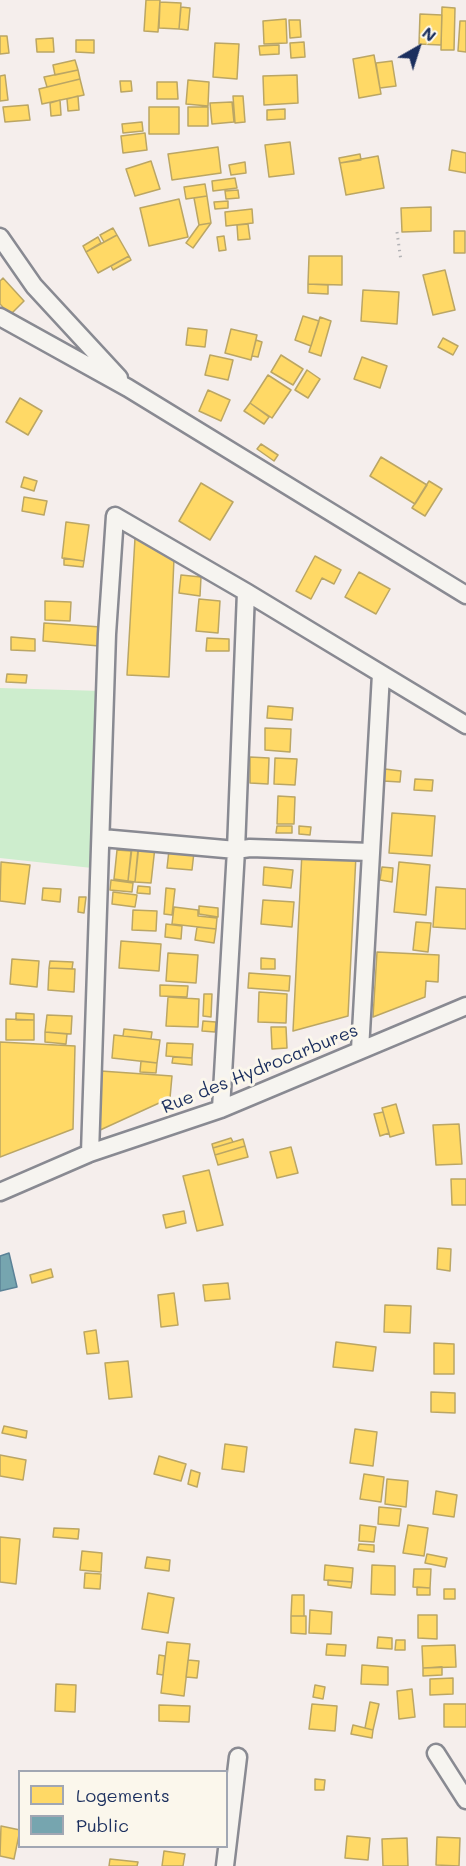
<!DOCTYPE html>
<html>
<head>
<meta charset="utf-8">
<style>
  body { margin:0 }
  #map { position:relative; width:466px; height:1866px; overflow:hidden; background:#f5eeec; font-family:Mali,sans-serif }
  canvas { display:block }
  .legend { position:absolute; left:18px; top:1770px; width:210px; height:78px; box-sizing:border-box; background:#fbf7ec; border:2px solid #a1a7b3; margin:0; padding:8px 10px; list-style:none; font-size:18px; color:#1b2f5e }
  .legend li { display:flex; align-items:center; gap:12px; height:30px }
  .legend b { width:30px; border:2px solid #a1a7b3 }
  .north { position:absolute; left:388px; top:18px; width:60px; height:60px; -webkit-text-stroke:4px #fbf7ec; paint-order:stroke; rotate:39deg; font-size:16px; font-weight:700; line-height:24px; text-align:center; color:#1b2f5e }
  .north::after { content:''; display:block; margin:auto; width:21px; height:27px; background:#1b2f5e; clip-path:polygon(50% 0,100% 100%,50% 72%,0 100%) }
</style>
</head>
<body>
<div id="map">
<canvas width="466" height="1866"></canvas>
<ul class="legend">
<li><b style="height:16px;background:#ffd966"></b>Logements</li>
<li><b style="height:16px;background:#76a5af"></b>Public</li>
</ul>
<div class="north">N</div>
</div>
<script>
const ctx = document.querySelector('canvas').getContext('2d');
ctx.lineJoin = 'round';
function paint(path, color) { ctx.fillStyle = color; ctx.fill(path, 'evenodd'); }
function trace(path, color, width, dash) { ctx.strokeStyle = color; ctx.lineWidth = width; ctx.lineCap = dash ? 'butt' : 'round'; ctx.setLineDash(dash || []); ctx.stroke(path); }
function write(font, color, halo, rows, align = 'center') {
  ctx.font = font + ' Mali,sans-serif'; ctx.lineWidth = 6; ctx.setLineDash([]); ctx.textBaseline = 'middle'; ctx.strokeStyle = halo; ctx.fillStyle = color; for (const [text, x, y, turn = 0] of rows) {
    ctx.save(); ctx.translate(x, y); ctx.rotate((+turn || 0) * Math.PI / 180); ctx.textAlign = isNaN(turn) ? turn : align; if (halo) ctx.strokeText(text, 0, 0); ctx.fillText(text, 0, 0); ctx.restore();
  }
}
paint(new Path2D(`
  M0,688L102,691L92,868L0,858Z`), '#cdedcd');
const homes = new Path2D(`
  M146,0H160L158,32L144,31Z
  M160,2L181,3L179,29L159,28Z
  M181,7L190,8L188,30L179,29Z
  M442,7L455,8L454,50H441Z
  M420,14L442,15L441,45L419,44Z
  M286,19L287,43L264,44L263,21Z
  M289,20H300L301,37L290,38Z
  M460,21H466V52L458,51Z
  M0,36H7L9,53L0,54Z
  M53,38L54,52H37L36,39Z
  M76,40H94V53L76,52Z
  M304,42L305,57L291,58L290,43Z
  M215,43L239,44L237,79L213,77Z
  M279,45V54L260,55L259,46Z
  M374,55L381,94L359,98L353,59Z
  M75,60L78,70L55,75L53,65Z
  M392,61L396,86L380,88L376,63Z
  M78,70L80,79L47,87L44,77Z
  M5,75L8,100L0,101V76Z
  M297,75L298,103L264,105L263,76Z
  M80,79L84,95L42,104L39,89Z
  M188,80L209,82L208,106L186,104Z
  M120,81H131L132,91L121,92Z
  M157,82H177L178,99H157Z
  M78,96L79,110L68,111L67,99Z
  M233,96H243L245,122L235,123Z
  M60,100L61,115L51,116L50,103Z
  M232,102L234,122L212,124L210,103Z
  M28,105L30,120L5,122L3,107Z
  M149,107H179V134H149Z
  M188,107H208V126H188Z
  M285,109V119L267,120V110Z
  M142,122L143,131L123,133L122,124Z
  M145,133L147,150L123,153L121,136Z
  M290,142L294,174L269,177L265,145Z
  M218,147L221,173L172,180L168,154Z
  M452,150L466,153V173L449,170Z
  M360,154L361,160L340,163L339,158Z
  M378,156L384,188L346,195L340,163Z
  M151,161L160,189L135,196L126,169Z
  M245,162L246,173L231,175L229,165Z
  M235,178L237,188L213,191L212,181Z
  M205,184L207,196L186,199L184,187Z
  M238,190L239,198L226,199L225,191Z
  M207,196L211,223L199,225L194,198Z
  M179,199L188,237L149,246L140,208Z
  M228,201V208L215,209L214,202Z
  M431,207V231L402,232L401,208Z
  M252,209L253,223L226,226L225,212Z
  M211,223L193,248L186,243L199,225Z
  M248,224L250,239L238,240L237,225Z
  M113,228L117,235L104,242L100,235Z
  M454,231H465V253H454Z
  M117,235L129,256L98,273L86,252Z
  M224,236L226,250L219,251L217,237Z
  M98,237L101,243L86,252L83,246Z
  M129,256L131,260L113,270L111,266Z
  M309,256H342V285L308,284Z
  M445,270L455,310L433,315L423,275Z
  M3,278L24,301L10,315L0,304V281Z
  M308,284L328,285V294L308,293Z
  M363,290L399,292L397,324L361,321Z
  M303,316L319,321L311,346L295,340Z
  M320,317L331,321L321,356L309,352Z
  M188,328L207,330L205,347L186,345Z
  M231,329L257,335L251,360L225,353Z
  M443,338L458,346L453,355L438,347Z
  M256,340L262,342L258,357L252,356Z
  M210,355L233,360L228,380L205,375Z
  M281,355L303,369L293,385L271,372Z
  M362,357L387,366L380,388L354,379Z
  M307,370L320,379L308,398L295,390Z
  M268,375L291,390L272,418L250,403Z
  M208,390L230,400L221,421L199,411Z
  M20,398L42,411L28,435L6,422Z
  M250,403L269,417L264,424L244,411Z
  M261,444L278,455L274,461L257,449Z
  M381,457L427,485L415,504L370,476Z
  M24,477L37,481L34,491L21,487Z
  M429,481L442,489L425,516L412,508Z
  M201,483L233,502L210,540L179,521Z
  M24,497L47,501L44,515L22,511Z
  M66,522L89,525L84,561L62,558Z
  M135,538L174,558L169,677L127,675Z
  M315,556L341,570L334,584L322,578L311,599L296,591Z
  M64,558L84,561L83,567L64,565Z
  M359,572L390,589L376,614L345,597Z
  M181,575L201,577L200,596L179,593Z
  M199,599L220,601L218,633L196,631Z
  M45,601L71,602L70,621L45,620Z
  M44,623L101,627L99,646L43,641Z
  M11,637L35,639V651L11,650Z
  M207,638L229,639V651H206Z
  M7,674L27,675L26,683L6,682Z
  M268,706L293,708L292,720L267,718Z
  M265,728L291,729L290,752L265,750Z
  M250,757L269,758L268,784L250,783Z
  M275,758L297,759L295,785L274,784Z
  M385,769L401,771L400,782L383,781Z
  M415,779L433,780L432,791L414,790Z
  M278,796L295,797L294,824H277Z
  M392,813L435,816L432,856L389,853Z
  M277,826H292V833H276Z
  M299,826L311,827L310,835L299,834Z
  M139,845L155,847L151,883L135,882Z
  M132,848L138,849L135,882L128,881Z
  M117,850L131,851L128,881L114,879Z
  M169,850L194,852L192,870L167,868Z
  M302,852L356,855L348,1016L293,1031Z
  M1,862L30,865L25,904L0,901Z
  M399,862L430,865L426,915L394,912Z
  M264,867L293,870L291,888L263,885Z
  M382,867L393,868L392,882L380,880Z
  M111,880L133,883L132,892L110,890Z
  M138,886L150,887V894L137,893Z
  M436,887L466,889V929L433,927Z
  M43,888L61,889L60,902L42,900Z
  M166,888L175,889L172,915L164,914Z
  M113,892L137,895L135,907L112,904Z
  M79,897H86L84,913L78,912Z
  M263,900L294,902L292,927L261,924Z
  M199,906L218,908V917L199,914Z
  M174,907L198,910V916L217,918L216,929L172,924Z
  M133,910L157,911L156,931L132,930Z
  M416,922L431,923L428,952L413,950Z
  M166,924L182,926L181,939L165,937Z
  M197,927L216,929L214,943L195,940Z
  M121,941L161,944L159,971L119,968Z
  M377,952L439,955L438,982L426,981L425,997L373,1017Z
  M168,953L198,955L196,983L166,981Z
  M261,958L275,959V969H261Z
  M12,959L39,961L37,987L10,984Z
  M50,961L73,962L72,969L49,968Z
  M49,968L75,969L74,992L48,990Z
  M249,973L290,976L289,991L248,988Z
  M160,985L188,986L187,997L160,996Z
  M259,992L287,994L286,1023L258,1022Z
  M204,994H212L211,1017L203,1016Z
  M168,997L199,999L198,1027L166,1026Z
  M16,1013L34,1014V1020H16Z
  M47,1015L72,1016L71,1034L45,1032Z
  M6,1019L34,1020V1040H6Z
  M203,1021L216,1022L215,1032L202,1031Z
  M271,1027H286L287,1048L272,1049Z
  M124,1029L152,1032L151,1039L123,1036Z
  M45,1032L67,1034L66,1044L45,1042Z
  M114,1035L160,1040L157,1063L112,1058Z
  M0,1042L75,1046L73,1129L0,1157Z
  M167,1043L193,1044L192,1058L166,1056Z
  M173,1057L192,1058V1065L172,1063Z
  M141,1061L157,1063L156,1073L140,1072Z
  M101,1071L172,1076L170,1098L98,1131Z
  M396,1104L404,1133L390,1137L382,1108Z
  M383,1112L389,1133L380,1136L374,1114Z
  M459,1124L462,1164L436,1165L433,1125Z
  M231,1138L233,1142L213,1148L212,1144Z
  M243,1139L245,1146L215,1155L213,1148Z
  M245,1146L248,1157L218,1165L215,1155Z
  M291,1147L298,1173L277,1178L270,1152Z
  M209,1170L223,1225L197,1231L183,1176Z
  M451,1179H466V1205H452Z
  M184,1211L186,1223L166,1228L163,1215Z
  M438,1248L451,1249L450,1271L437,1269Z
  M51,1269L53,1277L32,1283L30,1275Z
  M228,1283L230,1299L205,1301L203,1285Z
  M174,1293L178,1325L161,1327L158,1295Z
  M385,1305L411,1306L410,1333L384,1332Z
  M96,1330L99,1353L87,1354L84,1332Z
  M336,1342L376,1347L373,1371L333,1367Z
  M434,1343L454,1344V1374H434Z
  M128,1361L132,1397L109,1399L105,1363Z
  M431,1392L455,1393V1413L431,1412Z
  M4,1426L27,1431L26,1438L2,1433Z
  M355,1429L377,1432L373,1466L350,1463Z
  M225,1444L247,1447L244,1472L222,1469Z
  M0,1455L26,1460L23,1480L0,1476Z
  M159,1456L186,1464L181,1481L154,1474Z
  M191,1470L200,1473L197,1487L188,1484Z
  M364,1474L384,1477L381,1502L360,1499Z
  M387,1479L408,1481L406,1507L385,1504Z
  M436,1491L457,1495L454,1517L433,1514Z
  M379,1507L401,1509L399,1526L378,1524Z
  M360,1525L376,1527L374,1542L359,1541Z
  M408,1525L428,1528L424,1556L403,1553Z
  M54,1528L79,1529L78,1539L53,1537Z
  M0,1537L20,1539L16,1584L0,1582Z
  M359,1544L374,1545V1552L358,1550Z
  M82,1551L102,1553L101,1572L80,1570Z
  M427,1554L447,1558L445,1567L425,1563Z
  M147,1557L170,1560L169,1571L145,1568Z
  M325,1565L353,1568L352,1582L324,1580Z
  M372,1565L395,1566V1595L371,1594Z
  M414,1569H431L430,1588L413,1587Z
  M85,1573L101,1574L100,1589L84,1588Z
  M328,1580L352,1582L351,1588L328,1585Z
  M417,1587L430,1588V1595H417Z
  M444,1589H455V1599H444Z
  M148,1593L174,1598L168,1633L142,1629Z
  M292,1595H304V1616H291Z
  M310,1610L332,1612L331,1634L309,1633Z
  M418,1615H437V1639L418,1638Z
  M291,1616H306V1634L291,1633Z
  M378,1637L392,1638V1649L377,1648Z
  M396,1640H405V1650H395Z
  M167,1642L190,1644L184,1696L161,1693Z
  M327,1644L346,1645L345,1656L326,1655Z
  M455,1645L456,1667L423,1668L422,1646Z
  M159,1655L165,1656L163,1675L157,1674Z
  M188,1660L199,1661L197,1678L186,1677Z
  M362,1665L388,1667V1685L361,1684Z
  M442,1667V1675L423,1676V1668Z
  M453,1678V1694L430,1695V1679Z
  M56,1684L76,1685L75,1712L55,1711Z
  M315,1685L325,1687L323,1699L313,1697Z
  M412,1689L415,1717L399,1719L397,1691Z
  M370,1702L379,1704L373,1730L365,1728Z
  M312,1704L337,1706L335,1731L309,1729Z
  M444,1704H466V1727H444Z
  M159,1705L190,1706L189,1722L159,1721Z
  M353,1725L373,1730L372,1738L351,1734Z
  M315,1779L325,1780L324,1790H315Z
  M1,1826L20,1830L14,1859L0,1856Z
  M347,1836L370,1838L368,1860L345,1858Z
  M437,1837L460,1838L459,1866L436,1865Z
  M407,1838L408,1866H383L382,1839Z
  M164,1851L185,1854L183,1866H162Z
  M110,1859L138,1862L137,1866H109Z`);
paint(homes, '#ffd966');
trace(homes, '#bba664', 1.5);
const public = new Path2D(`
  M9,1253L17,1287L0,1291V1256Z`);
paint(public, '#76a5af');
trace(public, '#5b8297', 1.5);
const street = new Path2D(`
  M0,237L34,286L119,378
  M0,317L128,388L466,595
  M102,838L236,850L250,848L371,852
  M360,1050L381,674
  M221,1109L236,850L246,592
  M90,1153L107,634L115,516L246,592L466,725
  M0,1192L90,1153L221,1109L466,1006
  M436,1753L466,1800
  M225,1866L238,1757`);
trace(street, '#898a92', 21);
trace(new Path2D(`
  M397,232L401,261`), '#b3b3b6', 3, [1.5, 4.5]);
trace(street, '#f6f4f0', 16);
write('18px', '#1b2f5e', '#fbf7ec', [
  ["Rue des Hydrocarbures",260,1069,-22]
]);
</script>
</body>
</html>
